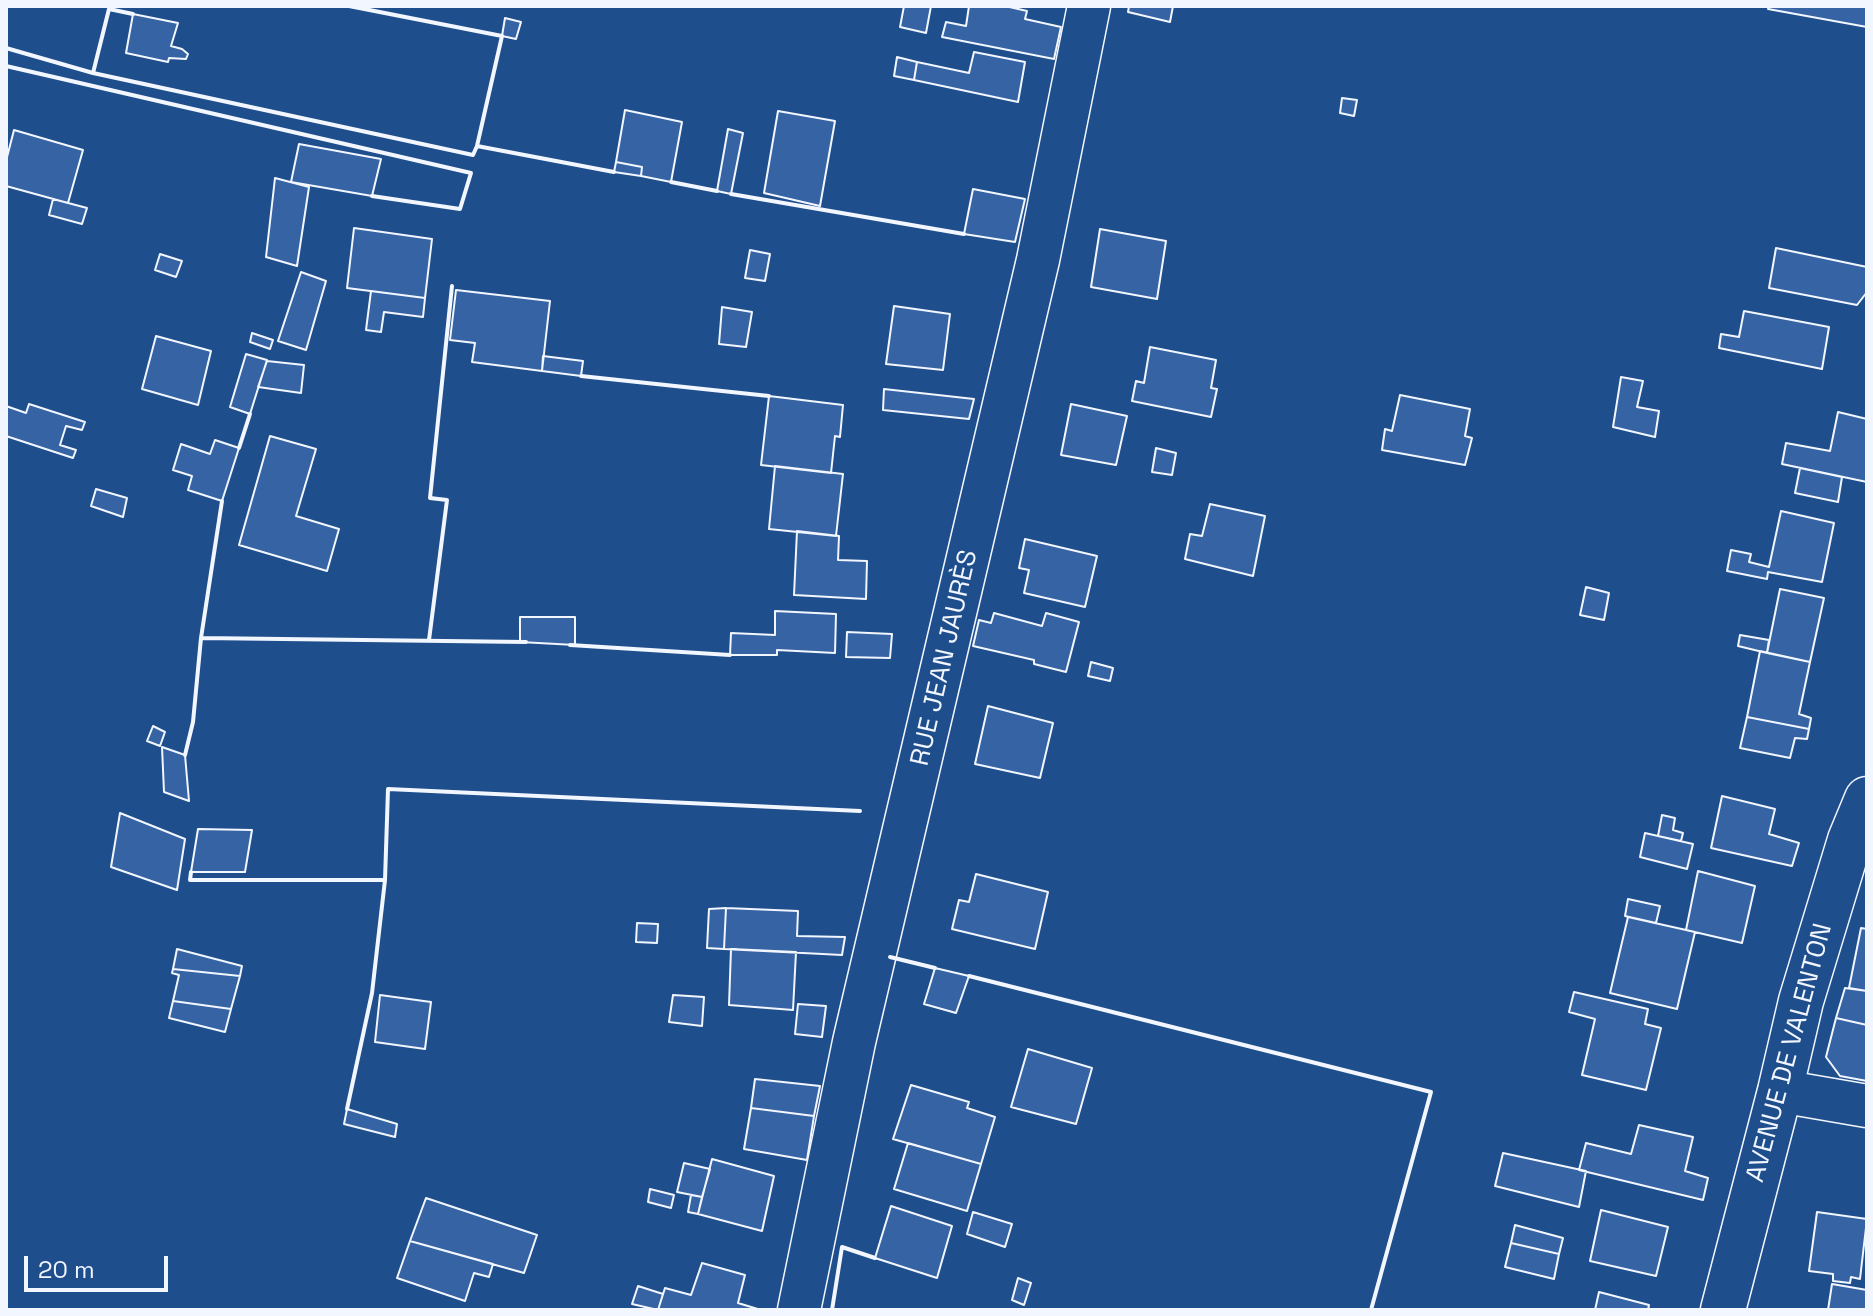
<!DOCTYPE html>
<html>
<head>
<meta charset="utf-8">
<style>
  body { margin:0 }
  #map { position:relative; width:1873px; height:1316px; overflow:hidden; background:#1f4e8c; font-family:"Space Grotesk",sans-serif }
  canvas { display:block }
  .frame { position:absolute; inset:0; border:8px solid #f2f6ff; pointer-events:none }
  .scale { position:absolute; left:24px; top:1256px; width:144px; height:36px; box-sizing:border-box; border:4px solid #f2f6ff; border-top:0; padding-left:10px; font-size:24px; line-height:28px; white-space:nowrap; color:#f2f6ff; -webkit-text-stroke:6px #1f4e8c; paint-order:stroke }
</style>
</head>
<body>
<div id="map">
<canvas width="1873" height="1316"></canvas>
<div class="frame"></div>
<div class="scale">20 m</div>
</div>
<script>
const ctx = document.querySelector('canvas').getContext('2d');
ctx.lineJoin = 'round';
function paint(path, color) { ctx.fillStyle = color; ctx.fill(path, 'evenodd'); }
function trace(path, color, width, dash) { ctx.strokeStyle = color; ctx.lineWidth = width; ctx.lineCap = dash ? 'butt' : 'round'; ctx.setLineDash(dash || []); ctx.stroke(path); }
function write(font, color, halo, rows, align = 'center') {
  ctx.font = font + ' "Space Grotesk",sans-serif'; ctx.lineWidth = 6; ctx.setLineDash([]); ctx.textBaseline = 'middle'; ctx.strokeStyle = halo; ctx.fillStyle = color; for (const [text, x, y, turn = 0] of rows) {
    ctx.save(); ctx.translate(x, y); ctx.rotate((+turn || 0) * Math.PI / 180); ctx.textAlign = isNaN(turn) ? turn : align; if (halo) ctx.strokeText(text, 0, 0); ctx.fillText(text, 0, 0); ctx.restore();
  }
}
const building = new Path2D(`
  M904,6H931L926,33L900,27Z
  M969,6H1005L1027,11L1025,19L1061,27L1054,59L942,37L946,22L966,26Z
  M1129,6H1173L1170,22L1128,12Z
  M1769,6H1867V27L1768,9Z
  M133,14L178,23L171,46L182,49L188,54L186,59L169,58L168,62L126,53Z
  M505,18L521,22L516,39L502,36Z
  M974,52L1025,62L1018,102L914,80L917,62L969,73Z
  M897,57L917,62L914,80L894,76Z
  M1342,98L1357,100L1354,116L1340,113Z
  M625,110L682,122L671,182L641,176L642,167L616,162Z
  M778,111L835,121L820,206L764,193Z
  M728,129L743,133L731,194L717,191Z
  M14,130L83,150L68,203L6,186V161Z
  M299,144L381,159L372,196L291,182Z
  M616,162L642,167L641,176L614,172Z
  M275,178L309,187L297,266L266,257Z
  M973,189L1025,199L1015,242L964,234Z
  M53,199L87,208L82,224L49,215Z
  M354,228L432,239L425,298L347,288Z
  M1100,229L1166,241L1157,299L1091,287Z
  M1776,248L1867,267V292L1857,305L1769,288Z
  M750,250L770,254L765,281L745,278Z
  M160,254L182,261L176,277L155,270Z
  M301,272L326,281L306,350L278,341Z
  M456,290L550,301L542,371L472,362L475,343L450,340Z
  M371,291L425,298L423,317L384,312L381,332L366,330Z
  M894,306L950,314L943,370L886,364Z
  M722,307L752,312L746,347L719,344Z
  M1744,311L1829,327L1822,369L1719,348L1721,334L1739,337Z
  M252,333L273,340L270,349L250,342Z
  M156,336L211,351L198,405L142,389Z
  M1150,347L1216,360L1211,388L1217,389L1211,417L1132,401L1136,381L1144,383Z
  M246,354L267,360L250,414L230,407Z
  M543,356L583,361L581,376L542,371Z
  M267,361L304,365L301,393L258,387Z
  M1621,377L1643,381L1637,407L1659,411L1655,437L1613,427Z
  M884,389L974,399L969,419L883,410Z
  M1400,395L1470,409L1465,436L1472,438L1465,465L1382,450L1385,429L1392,431Z
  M769,396L843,405L840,437L835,436L831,473L761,465Z
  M29,404L85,422L82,430L66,426L60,445L76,450L73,458L6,436V406L26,413Z
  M1071,404L1127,416L1116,465L1061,455Z
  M1838,412L1867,419V482L1782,464L1786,443L1830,451Z
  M270,436L316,449L296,516L339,529L327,571L239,545Z
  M215,440L239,448L222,501L188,490L192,476L173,470L181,444L210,454Z
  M1156,448L1176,453L1172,475L1152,472Z
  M775,466L843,474L836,536L769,529Z
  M1800,468L1842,477L1838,502L1795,493Z
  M96,489L127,498L123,517L91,506Z
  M1210,504L1265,516L1253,576L1185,559L1190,534L1202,536Z
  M1781,511L1834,523L1822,582L1768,572L1767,579L1727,571L1731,550L1751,554L1749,562L1769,567Z
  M797,531L839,536L838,560L867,561L866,599L794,595Z
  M1025,539L1097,556L1085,607L1024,593L1029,570L1019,568Z
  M1586,587L1609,593L1604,620L1580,615Z
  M1780,589L1824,598L1810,662L1767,653Z
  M775,611L836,614L835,653L777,650V655H730L731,633L775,635Z
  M994,613L1042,626L1046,613L1079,622L1066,672L1034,664V660L973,646L979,620L991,623Z
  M520,617H575V645L520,642Z
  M847,632L892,634L890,658L846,657Z
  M1740,635L1769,640L1767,653L1738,646Z
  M1760,651L1810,662L1799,714L1811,718L1809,729L1747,717Z
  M1091,662L1113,668L1110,681L1088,676Z
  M988,706L1053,723L1040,778L975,764Z
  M1747,717L1809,729L1807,739L1795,738L1790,758L1740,748Z
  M153,726L165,732L160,746L147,741Z
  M162,747L185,755L189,801L164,792Z
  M1722,796L1775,809L1769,834L1799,843L1792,866L1711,848Z
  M120,813L185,839L177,890L111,867Z
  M1662,815L1675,818L1673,830L1683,833L1681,841L1658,836Z
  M198,829L252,830L245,872H191Z
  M1645,833L1693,844L1687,869L1640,857Z
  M1698,871L1755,886L1742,943L1686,930Z
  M976,874L1048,892L1035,949L952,929L959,900L969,902Z
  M1628,899L1660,906L1656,923L1625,916Z
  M726,908L724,949L707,948L709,909Z
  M726,908L798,911L797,936L845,937L842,955L724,949Z
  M1628,917L1695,932L1677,1009L1610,993Z
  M637,923L658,924L657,943L636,942Z
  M1861,928L1867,929V991L1849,988Z
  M177,949L242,966L240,976L173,969Z
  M731,949L796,952L793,1010L729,1005Z
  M935,968L969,976L956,1013L924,1004Z
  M173,969L240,976L231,1009L173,1001L179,975L172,973Z
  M1845,988L1867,991V1025L1836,1018Z
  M1574,992L1648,1009L1645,1024L1661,1028L1646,1090L1582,1075L1595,1019L1569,1012Z
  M380,995L431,1002L425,1049L375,1042Z
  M673,995L704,997L702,1026L669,1022Z
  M173,1001L231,1009L225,1032L169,1018Z
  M798,1004L826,1006L822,1037L795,1034Z
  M1836,1018L1867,1025V1081L1840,1076L1826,1057Z
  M1028,1049L1092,1068L1076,1124L1011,1107Z
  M755,1079L820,1086L814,1116L751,1108Z
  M911,1085L969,1102L967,1108L995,1117L981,1164L893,1139Z
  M751,1108L814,1116L807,1160L744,1149Z
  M347,1109L397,1124L395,1137L344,1124Z
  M1639,1125L1693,1137L1685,1171L1708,1178L1703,1200L1579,1170L1586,1143L1631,1154Z
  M908,1143L981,1164L967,1211L894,1189Z
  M1503,1153L1586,1171L1579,1207L1495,1186Z
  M712,1159L774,1176L762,1231L698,1214Z
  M684,1163L710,1169L702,1197L677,1192Z
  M650,1189L674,1195L671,1208L648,1202Z
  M691,1195L702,1197L698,1214L688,1212Z
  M426,1198L537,1235L524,1273L410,1241Z
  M891,1206L952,1226L937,1278L875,1258Z
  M1601,1210L1668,1227L1656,1276L1590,1261Z
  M973,1212L1012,1224L1005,1247L967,1234Z
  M1817,1212L1867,1219L1860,1279L1851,1277L1850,1283L1833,1281V1274L1809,1271Z
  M1515,1225L1563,1238L1559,1254L1511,1243Z
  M410,1241L493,1264L489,1277L474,1273L465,1301L397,1278Z
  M1511,1243L1559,1254L1554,1279L1505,1267Z
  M702,1263L745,1275L738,1303L761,1310H658L665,1288L691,1295Z
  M1018,1278L1031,1283L1024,1305L1012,1300Z
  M1832,1284L1867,1290V1310H1828Z
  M638,1286L663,1294L658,1310L632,1304Z
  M1599,1292L1649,1305L1648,1310H1595Z`);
paint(building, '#3563a3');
trace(building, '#f2f6ff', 2);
const street = new Path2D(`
  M1780,1091L1867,1106
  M799,1310L854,1042L1038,260L1089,6`);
const secondary = new Path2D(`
  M1723,1310L1780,1091L1801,1001L1850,840L1867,799`);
trace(street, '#f2f6ff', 45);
trace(secondary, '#f2f6ff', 47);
trace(street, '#1f4e8c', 42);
trace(secondary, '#1f4e8c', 44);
trace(new Path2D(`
  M349,6L502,36L477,146
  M133,14L109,9L93,73L473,155L477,146L614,172
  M6,48L93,73
  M6,66L471,173L460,209L372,196
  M671,182L717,191
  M731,194L964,234
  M581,376L769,396
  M239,448L250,414
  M201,638L222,501
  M429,640L447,500L430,498L452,286
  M570,645L730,655
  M185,755L193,722L201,638L526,642
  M191,872L190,880H385
  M890,957L935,968
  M969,976L1431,1092L1371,1310
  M347,1109L372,993L385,880L388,789L860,811
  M832,1310L842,1247L875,1258`), '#f2f6ff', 4);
write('26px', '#f2f6ff', '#1f4e8c', [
  ["RUE JEAN JAURÈS",945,658,-77],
  ["AVENUE DE VALENTON",1790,1053,-75]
]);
</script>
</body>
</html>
